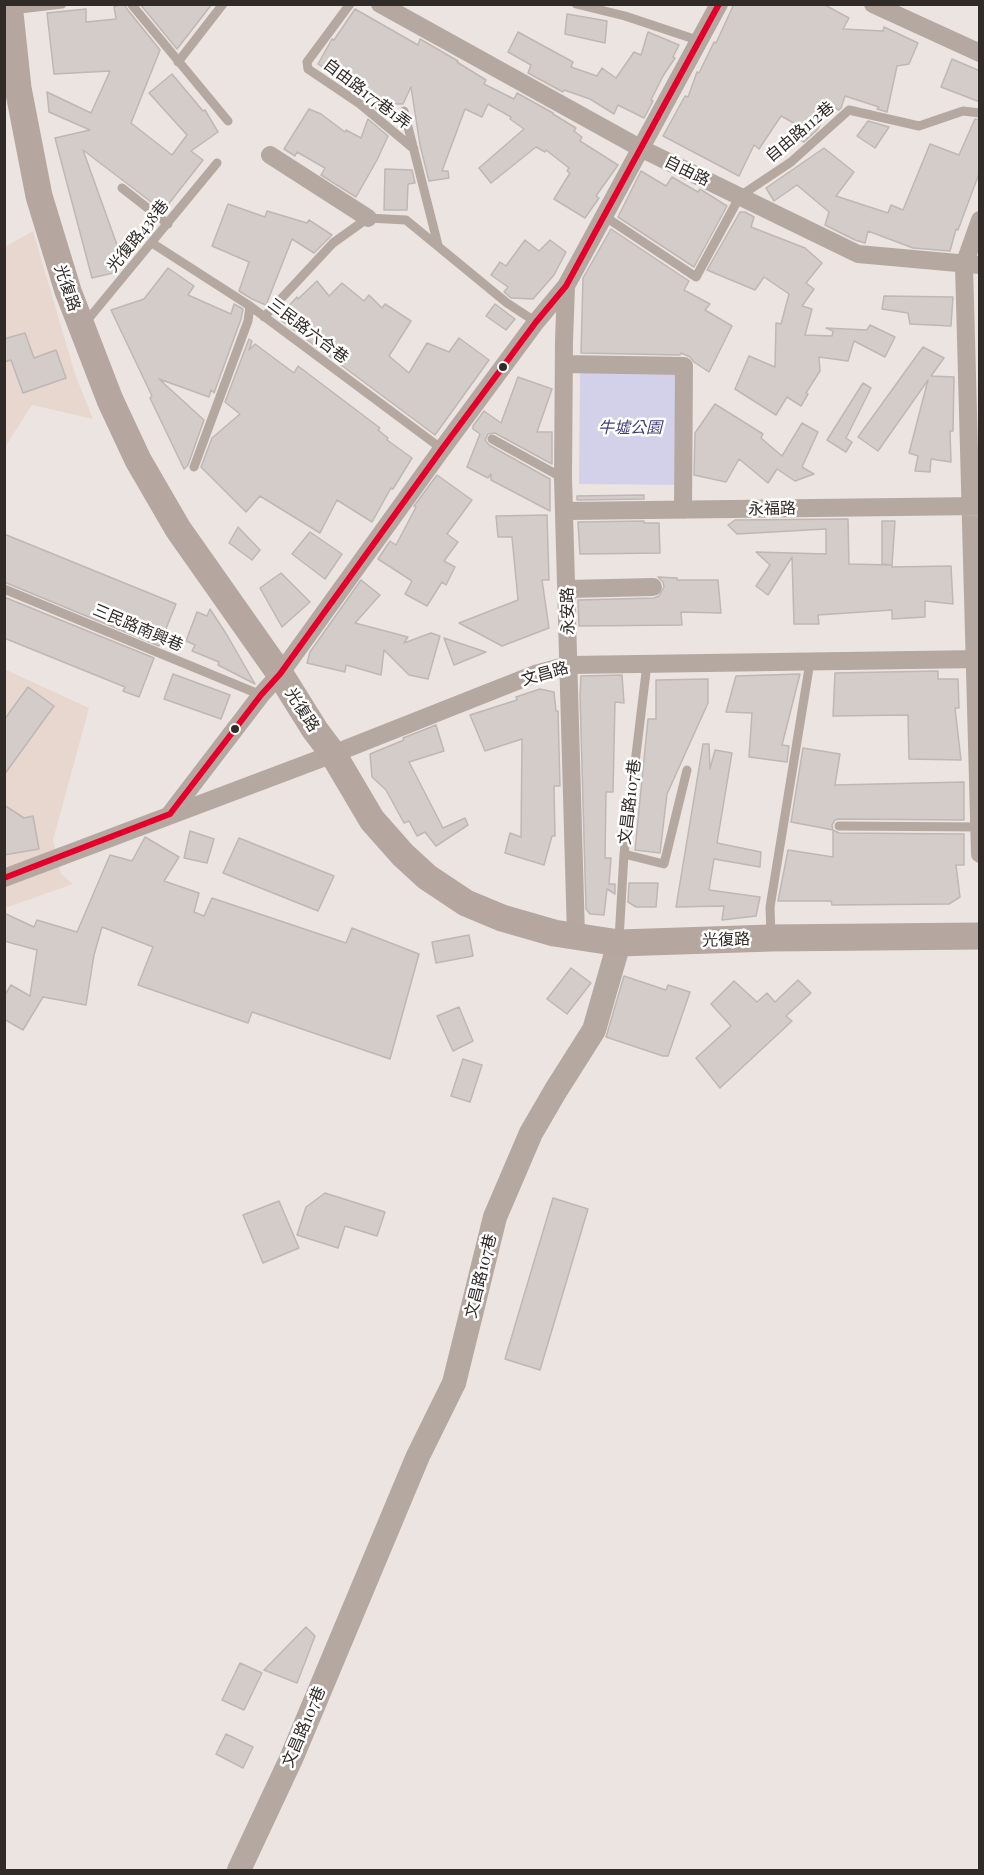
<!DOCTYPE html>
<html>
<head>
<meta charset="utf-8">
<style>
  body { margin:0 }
  #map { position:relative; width:984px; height:1875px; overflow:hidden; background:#ece4e0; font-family:"Playfair Display",serif }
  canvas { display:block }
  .frame { position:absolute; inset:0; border:6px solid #312b28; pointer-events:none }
</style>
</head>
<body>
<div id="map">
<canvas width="984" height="1875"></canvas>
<div class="frame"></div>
</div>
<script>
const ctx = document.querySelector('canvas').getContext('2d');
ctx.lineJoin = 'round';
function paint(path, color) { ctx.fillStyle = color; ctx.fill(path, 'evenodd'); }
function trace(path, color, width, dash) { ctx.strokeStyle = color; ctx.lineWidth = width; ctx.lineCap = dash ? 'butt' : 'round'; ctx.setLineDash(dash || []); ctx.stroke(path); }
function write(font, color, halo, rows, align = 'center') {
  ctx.font = font + ' "Playfair Display","Noto Sans TC",serif'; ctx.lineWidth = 5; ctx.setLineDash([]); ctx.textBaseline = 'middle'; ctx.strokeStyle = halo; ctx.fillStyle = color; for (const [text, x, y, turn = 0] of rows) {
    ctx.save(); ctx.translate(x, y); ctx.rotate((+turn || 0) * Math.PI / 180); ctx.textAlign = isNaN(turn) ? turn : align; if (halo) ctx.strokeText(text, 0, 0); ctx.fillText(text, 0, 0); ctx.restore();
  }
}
paint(new Path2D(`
  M33,231L75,374L93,419L32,405L5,447V247Z
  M4,669L89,708L53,840L61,874L73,884L5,908Z`), '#e7d7cf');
paint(new Path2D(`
  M580,372H680V485L579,484Z`), '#d3d0ea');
const building = new Path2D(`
  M121,4L125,5L127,9L160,50L131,123L172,155L187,135L149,93L172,74L203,111L205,110L218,132L191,151L203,160L163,211L83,150L122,259L113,273L92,278L55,138L90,130L49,112L47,92L91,113L110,71L54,74L47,13L86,9V22L116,19L114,7Z
  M140,4H212L177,49Z
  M734,4H823L849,18L843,29L883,31L884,27L918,43L909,64L897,66L887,112L877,109L879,107L845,96L841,108L839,110L830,106L818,129L804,142L797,138L803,128L781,116L759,149L754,145L739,176L663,136L685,96L688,97L697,72L699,73L714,42L716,43Z
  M355,9L418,45L420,39L458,61L457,62L486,80L484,84L514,99L517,93L553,113V114L576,128L574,131L582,137L580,141L618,165L596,196L599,198L585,218L554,199L570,173L567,171L569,168L546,150L545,152L536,147L491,183L479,168L524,129L510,119L511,117L488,104L482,117L465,109L442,171H448L449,178L429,181L420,145L411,87L403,104H392L384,115L373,106L374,102L318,64L332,39L334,40Z
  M567,14L607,21L605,43L565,34Z
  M518,32L573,62L571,67L597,76L602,68L616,78L634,52L641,55L648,32L679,45L673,57L675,58L663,76L651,100L653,101L644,118L618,105L614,114L590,99L564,90L563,92L528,73L531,65L508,52Z
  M952,59L980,71V102L941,87Z
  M309,109L321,114L345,132L346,130L361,138L368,119L388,136L377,160L356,197L321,175L325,168L297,152L295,156L284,149Z
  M975,119L980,120V171L958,230L956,229L950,251L913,248L868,231L865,243L855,240L825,225L829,212L797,185L774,201L766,188L824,148L854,172L836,196L888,213L891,205L903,210L930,144L959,155Z
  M868,121L889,127L875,148L857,136Z
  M385,169L412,170L415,183L408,184L407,210H384Z
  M641,171L666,186L672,177L698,192L700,189L703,191L727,206L694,267L618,217Z
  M228,204L265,217L267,211L307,223L309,220L332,235L314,253L292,239L266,305L252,299L239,291L249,262L212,246Z
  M740,212H745L754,217L751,227L805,248L822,263L806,283L814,289L802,306L812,309L805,335L832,336L833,331L826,328L867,330L870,325L895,337L885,357L854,341L848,361L819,357L820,371L806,393L808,394L801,406L787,397L776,415L735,389L749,356L775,367L776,323L781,324L789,294L764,277L755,290L707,270Z
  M611,229L689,281L684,290L710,304L705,310L732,326L709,372L694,362L690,357L681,353L680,355L581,353L583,278Z
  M525,240L539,251L550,240L566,252L554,275L533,299L511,298L504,292L508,287L491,275L500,262L506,266Z
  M168,268L194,286L188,295L231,314L234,304L243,309L241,319L214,393L211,390L209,397L159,379L204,420L188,465L184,469L150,398L152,396L111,310L144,299Z
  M317,281L329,296L342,283L364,301L369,295L382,308L385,304L411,321L389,356L409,373L427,343L449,352L459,338L489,360L435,435L278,318L297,297L298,299Z
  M884,296L953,297L951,326L910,324L908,313L882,309Z
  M495,304L515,319L506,330L486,316Z
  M25,333L34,358L56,350L66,378L23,393L11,360L4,362V339Z
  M249,339L252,341L249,350L255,344L294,373L298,366L380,428L378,430L388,438L387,440L412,458L393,489L391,488L372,522L337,500L320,533L260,496L246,512L201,467L212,438L240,414L225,402Z
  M923,347L944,358L931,376L954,377L953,431H950L951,462L931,459L930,472L915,471L918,456L909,453L928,380L878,451L858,437Z
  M518,377L552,389L537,432H552V464L495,433L488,434L485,440L489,445L550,479V511L491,480V474L488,478L467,467L480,434L473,429V426L484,411L501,423Z
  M863,383L871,388L846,438L852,442L846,452L827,440Z
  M715,404L763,434L761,438L782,456L802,423L818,432L802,467L814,474L795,481L777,469L768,483L739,459L726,482L694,475L695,433Z
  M437,475L472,500L447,534L458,542L444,561L455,567L446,585L442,582L427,606L405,594L412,581L378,559L390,541L396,545L416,507L414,506Z
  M644,495V499L577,500V496Z
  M547,515L549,580H542L549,628L502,646L459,623L518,600L512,537H498L496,516Z
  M848,519L849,564L892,565V567L951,566L953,604L925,601V617L892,619V610L818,615L819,624H794L792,557L768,595L756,586L770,565L756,552L826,554V529L737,534L728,525L735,520Z
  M644,521V523H659L660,553L580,554L578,522Z
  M882,521H895L892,565L882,564Z
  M238,527L260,550L252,560L229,543Z
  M310,532L342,554L325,579L292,554Z
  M4,534L176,604L159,646L4,582Z
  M281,573L310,602L282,627L260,588Z
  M658,577L677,578V580H718L721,613L681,612L682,625L579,626L578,600L654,598L659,596L664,587L663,582Z
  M361,580L380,595L355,623L408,637L404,643L431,633L440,636L428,679L409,675L384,650L381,675L346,665L345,672L307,663L310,652Z
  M4,597L154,658L139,697L123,691L125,687L4,638Z
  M210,609L227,635L255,684L218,665L219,662L192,651L195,645L186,641L197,612L207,616Z
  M444,638L486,652L454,665Z
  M938,671V679H958L959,708H955L961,760L909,759L908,715L833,716L835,673Z
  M173,674L230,695L221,719L164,699Z
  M800,674L782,745L789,746L787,762L749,757L752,713L726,712L736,676Z
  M622,675L624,703L615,702L613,792H606L605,858H611L609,884H615V894L607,889L604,915L590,914L586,909L580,695L581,676Z
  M708,679V703L667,794L660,853L635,850L648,719H656V680Z
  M28,687L54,706L4,775V720Z
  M540,689L554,692L556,711H558L560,786H554L555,836H552L544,865L505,853L510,833L521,837L522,739L485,751L470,715L517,700L516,697Z
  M436,725L444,751L409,762L443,828L465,818L468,825L436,846L425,832L417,836L409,821L404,823L386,790L372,777L370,754L404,740L403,738Z
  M703,744H709L710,769L715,750L732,753L717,843L761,852L760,867L714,859L709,890L760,897L756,916L722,920L724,906L676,907Z
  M803,748L840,754L835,785L964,782V820L839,819L835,820L832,825L833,830L839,833L964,834V865H956L960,897L949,904L832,905L831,901H778L788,850L833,857V830L791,822Z
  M4,805L24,818L33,816L39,849L4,855Z
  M190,831L214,839L207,863L184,858Z
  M145,837L179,857L164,881L199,893L194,912L204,916L212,898L346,943L352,928L419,954L390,1059L252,1012L248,1023L138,985L153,947L102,927L94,955L86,1005L43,997L23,1030L4,1019V996L11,985L30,996L37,950L4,941V913L34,927L37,920L77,932L110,855L132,861Z
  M239,838L334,876L318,911L223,873Z
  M629,883H658L656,907H636L628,902Z
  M469,935L473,956L436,963L432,942Z
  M571,968L591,983L567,1014L547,999Z
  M624,976L666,990L668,985L690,992L668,1056H663L606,1037Z
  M798,980L811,993L786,1016L792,1021L720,1088L696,1058L731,1026L711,1004L734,981L757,1002L767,993L775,1002Z
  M459,1007L473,1041L453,1051L437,1016Z
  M463,1059L482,1065L470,1102L451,1096Z
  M325,1193L385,1212L377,1236L345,1226L338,1248L297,1235L306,1207Z
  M553,1198L588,1209L540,1370L505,1359Z
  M279,1201L299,1248L263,1263L243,1215Z
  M306,1627L315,1636L297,1683L264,1670Z
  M240,1663L262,1673L244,1710L222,1700Z
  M226,1734L253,1747L243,1768L216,1754Z`);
paint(building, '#d3ccc9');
trace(building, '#beb7b4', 1.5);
trace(new Path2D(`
  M350,4L307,62L308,69L360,104L414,149
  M576,4L625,16L700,41
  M132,5L228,121
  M12,10L62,4
  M178,62L223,4
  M404,111L438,245
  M122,188L168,224
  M604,216L696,277L740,196L791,162L849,110L919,126L963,111L980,113
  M152,243L250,306L442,449
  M264,317L333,243L368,218L406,220L507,303L536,322
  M85,323L217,163
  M492,439L563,478
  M194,467L248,321L250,306
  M4,589L261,695
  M839,826L979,827
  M624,854L664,864L687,770
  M771,936L770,907L810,662
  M619,939L624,854L647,664`), '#b5a8a1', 9);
trace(new Path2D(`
  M380,4L640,148L858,254L980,265
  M873,4L980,53
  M270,155L368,218
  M980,220L964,265L980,854
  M566,286L564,341L563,478L576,936
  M564,364L684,366L683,510
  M565,511L980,506
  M567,589L653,587
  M170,814L261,695L280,674L442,449L536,322L566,286L719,4
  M4,878L333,754L535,674L569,665L980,659`), '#b5a8a1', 18);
trace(new Path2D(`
  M239,1870L291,1759L418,1456L454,1383L495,1217L531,1133L556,1090L594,1030L619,943`), '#b5a8a1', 24);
trace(new Path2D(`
  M9,4L18,88L39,196L68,291L110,400L138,460L178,529L280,674L315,730L333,754L372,820L403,855L427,877L466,903L502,918L554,933L619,943L771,938L980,936`), '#b5a69f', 27);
trace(new Path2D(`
  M170,814L261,695L280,674L442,449L536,322L566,286L719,4
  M4,878L170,814`), '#e4002b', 6);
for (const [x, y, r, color] of [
  [503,367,5,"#312b28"],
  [235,729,5,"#312b28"]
]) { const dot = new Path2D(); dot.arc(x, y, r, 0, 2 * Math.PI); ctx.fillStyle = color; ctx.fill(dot); trace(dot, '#fff', 2); }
write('16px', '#312b28', '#fff', [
  ["自由路177巷1弄",367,94,37],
  ["自由路112巷",800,132,-40],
  ["自由路",687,171,26],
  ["光復路438巷",138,236,-51],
  ["光復路",67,288,71],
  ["三民路六合巷",308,331,37],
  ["永福路",772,509,-1],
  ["永安路",568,611,-91],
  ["三民路南興巷",138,628,23],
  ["文昌路",545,674,-16],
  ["光復路",302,710,57],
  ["文昌路107巷",630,802,-83],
  ["光復路",726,940,-2],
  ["文昌路107巷",481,1276,-76],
  ["文昌路107巷",304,1727,-67]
]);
write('italic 16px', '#423c7f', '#fff', [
  ["牛墟公園",630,428]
]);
</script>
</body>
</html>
